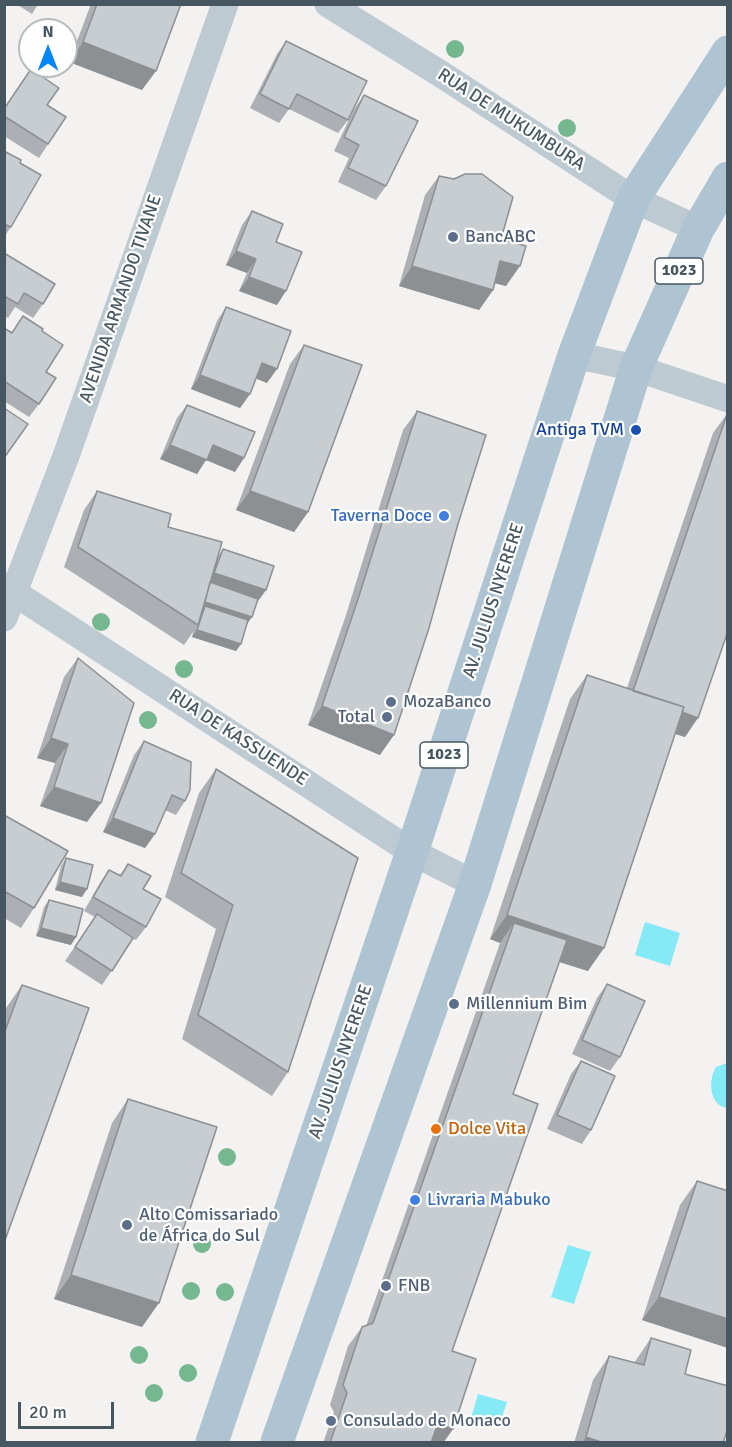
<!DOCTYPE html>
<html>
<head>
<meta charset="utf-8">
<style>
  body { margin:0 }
  #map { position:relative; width:732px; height:1447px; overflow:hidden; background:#f4f1f1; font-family:Signika,sans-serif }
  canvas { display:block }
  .frame { position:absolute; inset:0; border:6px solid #475761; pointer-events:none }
  .north { position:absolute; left:18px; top:18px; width:60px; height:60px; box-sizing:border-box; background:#fff; border:2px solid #b5bcc0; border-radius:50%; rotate:0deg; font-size:16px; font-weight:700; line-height:24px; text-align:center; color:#475761 }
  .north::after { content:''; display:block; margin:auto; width:21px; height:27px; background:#0587fa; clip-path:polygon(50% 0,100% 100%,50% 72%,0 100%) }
  .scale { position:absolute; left:18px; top:1402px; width:96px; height:27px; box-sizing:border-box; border:3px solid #475761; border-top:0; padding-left:8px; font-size:18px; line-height:21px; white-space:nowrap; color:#475761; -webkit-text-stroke:4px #fff; paint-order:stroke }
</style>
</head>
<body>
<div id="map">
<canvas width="732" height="1447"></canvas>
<div class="frame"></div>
<div class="north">N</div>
<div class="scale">20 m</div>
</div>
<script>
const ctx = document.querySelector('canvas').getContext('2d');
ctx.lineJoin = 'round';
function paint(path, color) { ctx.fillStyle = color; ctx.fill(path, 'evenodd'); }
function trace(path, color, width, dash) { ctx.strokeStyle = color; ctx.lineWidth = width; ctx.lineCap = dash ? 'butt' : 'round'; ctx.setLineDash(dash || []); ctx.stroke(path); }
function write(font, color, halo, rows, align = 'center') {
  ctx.font = font + ' Signika,sans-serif'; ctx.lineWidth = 4.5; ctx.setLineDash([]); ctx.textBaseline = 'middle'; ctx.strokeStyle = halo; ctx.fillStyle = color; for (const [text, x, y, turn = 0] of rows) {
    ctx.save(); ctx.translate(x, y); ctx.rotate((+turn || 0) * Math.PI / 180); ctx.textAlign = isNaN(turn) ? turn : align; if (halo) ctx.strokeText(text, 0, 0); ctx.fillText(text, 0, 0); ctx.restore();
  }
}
paint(new Path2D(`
  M645,922L680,933L670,966L635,955Z
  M727,1063L728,1108H727C709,1105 708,1080 716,1067Z
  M568,1245L591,1252L574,1304L551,1297Z
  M478,1394L507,1402L499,1426L471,1418Z`), '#85e9f6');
trace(new Path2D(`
  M328,4L444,76L633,199L698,229
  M574,355L636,368L728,399
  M4,586L412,852L475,884
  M4,618L66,456L225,4`), '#becad2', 27);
trace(new Path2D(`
  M212,1442L412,852L574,355L633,199L728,52
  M277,1442L475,884L636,368L698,229L728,178`), '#aec4d3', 33);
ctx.fillStyle = '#75b78f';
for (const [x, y] of [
  [455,49],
  [567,128],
  [101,622],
  [184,669],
  [148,720],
  [227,1157],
  [202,1244],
  [191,1291],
  [225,1292],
  [139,1355],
  [188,1373],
  [154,1393]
]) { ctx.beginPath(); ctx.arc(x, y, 9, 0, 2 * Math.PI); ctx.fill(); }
paint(new Path2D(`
  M16,4H38L32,14Z
  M91,4H181L142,90L69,62Z
  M286,41L348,120L338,133L289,109L279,123L250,108L277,54Z
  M31,69L48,144L39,158L4,136V108Z
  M364,95L386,186L376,200L338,182L349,158L334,151L354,109Z
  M4,151L20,163L11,227L4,237Z
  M439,176L501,239L506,286L495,283L493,290L479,310L399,286L425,195Z
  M252,211L276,242L277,305L239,291L247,273L226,265L242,225Z
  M4,253L43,304L33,318L15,307L8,318L4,316Z
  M226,307L267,383L256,378L250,394L240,408L191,389L217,321Z
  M4,328L12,332L42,331L46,372L39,404L29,417L4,401Z
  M304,345L308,512L294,532L236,510L290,364Z
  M187,405L235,472L206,460L197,474L160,459L177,418Z
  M417,411L458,524L380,755L308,725L346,615L403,430Z
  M727,414L685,737L675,734L588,971L559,962L513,1094L452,1351L453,1429L443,1443H323L334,1412L330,1405L348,1346L362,1327L366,1326L500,943L490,939L570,699L587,675L627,688L713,433Z
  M97,491L168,527L218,556L223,549L266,590L257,602L247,624L241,644L236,651L192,637L193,632L184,645L64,567L84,510Z
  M78,658L87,822L40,806L55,763L37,758L64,677Z
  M144,741L185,801L176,815L165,810L155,834L145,848L103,832L134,755Z
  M216,769L288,1072L272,1096L182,1039L216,929L165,897L199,793Z
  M4,815L34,908L21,928L4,918Z
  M66,858L82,897L55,890L61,866Z
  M128,864L143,889L146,927L136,940L133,939L102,985L65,961L95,917L84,911L100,883L109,870L120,875Z
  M49,900L71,945L36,936L44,907Z
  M607,984L620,1057L610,1071L572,1054L597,998Z
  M22,985L4,1243V1011Z
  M581,1061L591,1130L582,1144L547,1129L571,1074Z
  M128,1099L142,1327L54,1299L112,1123Z
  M697,1181L728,1191V1348L642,1320L680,1205Z
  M651,1338L685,1374L723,1443H574L593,1380L609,1356L634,1363Z`), '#acb0b5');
paint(new Path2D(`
  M83,42L156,71L142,90L69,62Z
  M236,251L256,259L247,273L226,265Z
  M500,261L520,266L506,286L486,281Z
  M412,266L493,290L479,310L399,286Z
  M249,277L286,291L277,305L239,291Z
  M262,363L277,369L267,383L252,377Z
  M200,375L250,394L240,408L191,389Z
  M170,445H213L244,458L235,472L206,460L197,474L160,459Z
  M250,491L308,512L294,532L236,510Z
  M214,573L266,590L256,604L205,587Z
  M204,601L252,617L247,624L205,606L202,610Z
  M197,630L241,644L236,651L192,637Z
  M631,696L698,718L685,737L618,715Z
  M322,706L394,735L380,755L308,725Z
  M51,738L68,744L55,763L37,758Z
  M54,787L101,803L87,822L40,806Z
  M113,818L155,834L145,848L103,832Z
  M60,882L87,889L82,897L55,890Z
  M507,915L604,948L588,971L506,945L514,923L500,943L490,939Z
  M41,928L76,937L71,945L36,936Z
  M71,1275L159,1303L142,1327L54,1299Z
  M659,1297L728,1319V1348L642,1320Z
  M438,1423L453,1429L443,1443H424Z
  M586,1437L604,1443H582Z`), '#8c9093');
const building = new Path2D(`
  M97,4H181L156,71L83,42Z
  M286,41L367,81L348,120L297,94L289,109L260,94Z
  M31,69L59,88L47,105L66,117L48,144L4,116V109Z
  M364,95L418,121L386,186L348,168L359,145L344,137Z
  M4,151L21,160L20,163L41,175L11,227L4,224Z
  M465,174H482L513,197L501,239L526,246L520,266L500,261L493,290L412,266L439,176L454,179Z
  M252,211L283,224L276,242L302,252L286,291L249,277L256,259L236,251Z
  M4,253L55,284L43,304L24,293L18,304L4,296Z
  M226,307L291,331L277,369L262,363L250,394L200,375Z
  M23,316L43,329L42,331L63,345L46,372L56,378L39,404L4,381V328L12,333Z
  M304,345L362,365L308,512L250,491Z
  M187,405L255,432L244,458L213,445L207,460L170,445Z
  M4,408L28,424L4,458Z
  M417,411L486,435L458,524L429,628L394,735L322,706L359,596Z
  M727,414L728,631L698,718L682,712L684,707L633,691Z
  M97,491L171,514L168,527L222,542L198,625L78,547Z
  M223,549L274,566L266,590L214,573Z
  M210,582L258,599L252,617L205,602Z
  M205,606L248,620L241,644L197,630Z
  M78,658L134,703L101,803L54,787L68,744L51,738Z
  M587,675L684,707L604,948L507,915Z
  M144,741L191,762L190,790L185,801L172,795L155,834L113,818Z
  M216,769L358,858L288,1072L198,1015L233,905L181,873Z
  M4,815L68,851L34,908L4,891Z
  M66,858L93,865L87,889L60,882Z
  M128,864L151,876L143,889L161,899L146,927L93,897L109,870L121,876Z
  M49,900L83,909L76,937L41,928Z
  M97,914L133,938L112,971L75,947Z
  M514,923L567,940L513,1094L538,1104L452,1351L476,1359L453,1429L438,1423L431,1443H330L347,1393L343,1385L362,1327L373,1323Z
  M607,984L645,1001L620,1057L582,1040Z
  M22,985L89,1008L4,1243V1034Z
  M581,1061L615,1076L591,1130L557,1115Z
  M128,1099L217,1127L159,1303L71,1275Z
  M697,1181L728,1191V1319L659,1297Z
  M651,1338L691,1350L685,1374L728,1386V1428L723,1443H604L586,1437L609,1356L644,1365Z`);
paint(building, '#c8cdd2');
trace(building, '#8c9093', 1.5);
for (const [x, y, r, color] of [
  [453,237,6,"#5c6f8a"],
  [636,430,6,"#1a4fb4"],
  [444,516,6,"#3f7fe0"],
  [391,702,6,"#5c6f8a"],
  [387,717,6,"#5c6f8a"],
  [454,1004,6,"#5c6f8a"],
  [436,1129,6,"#e8710a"],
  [415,1200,6,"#3f7fe0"],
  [127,1225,6,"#5c6f8a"],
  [386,1286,6,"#5c6f8a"],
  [331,1421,6,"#5c6f8a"]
]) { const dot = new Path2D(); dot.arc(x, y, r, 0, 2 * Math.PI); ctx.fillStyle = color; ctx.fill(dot); trace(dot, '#fff', 2); }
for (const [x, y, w] of [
  [679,271,48],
  [444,755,48]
]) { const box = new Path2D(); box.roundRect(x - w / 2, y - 13, w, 26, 4.5); ctx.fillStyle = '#fff'; ctx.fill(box); trace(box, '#475761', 1.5); }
write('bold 16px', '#475761', null, [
  ["1023",679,271],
  ["1023",444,755]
]);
write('18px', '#475761', '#fff', [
  ["RUA DE MUKUMBURA",511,120,33],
  ["AVENIDA ARMANDO TIVANE",121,299,-71],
  ["AV. JULIUS NYERERE",494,601,-72],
  ["RUA DE KASSUENDE",238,738,33],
  ["AV. JULIUS NYERERE",341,1062,-71]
]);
write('18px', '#4e5e75', '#fff', [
  ["BancABC",465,237],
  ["MozaBanco",403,702],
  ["Total",375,717,"right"],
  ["Millennium Bim",466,1004],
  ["Alto Comissariado",139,1215],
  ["de África do Sul",139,1236],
  ["FNB",398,1286],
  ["Consulado de Monaco",343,1421]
], 'left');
write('18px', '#164399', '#fff', [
  ["Antiga TVM",624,430]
], 'right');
write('18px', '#366cbe', '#fff', [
  ["Taverna Doce",432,516],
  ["Livraria Mabuko",427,1200,"left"]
], 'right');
write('18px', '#c56008', '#fff', [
  ["Dolce Vita",448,1129]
], 'left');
</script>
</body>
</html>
